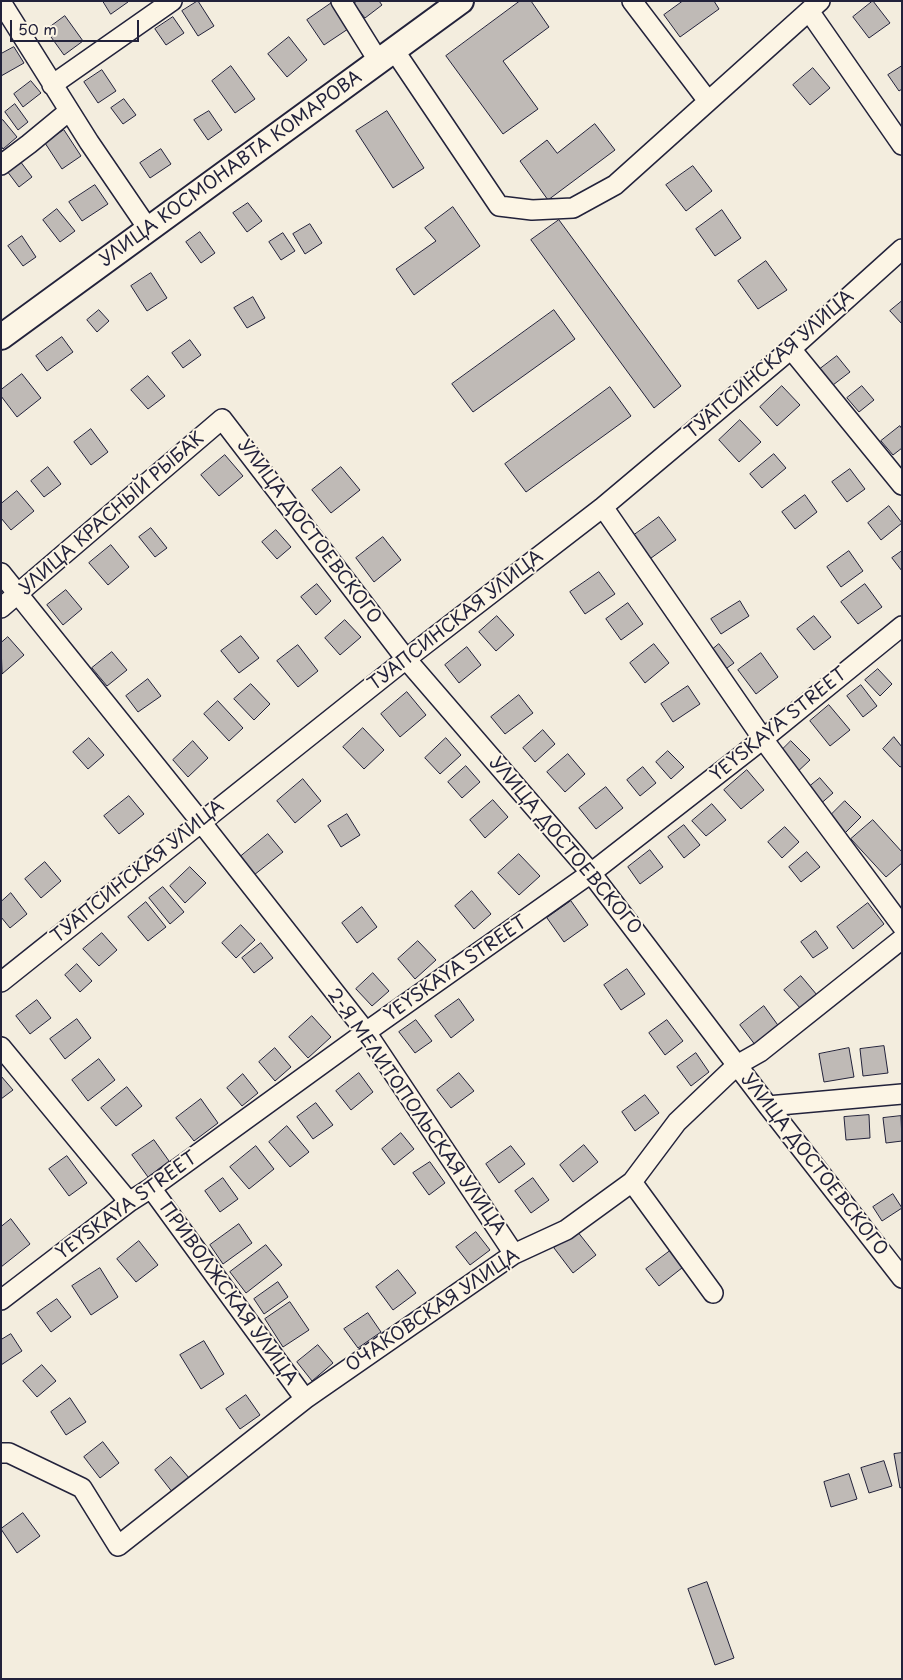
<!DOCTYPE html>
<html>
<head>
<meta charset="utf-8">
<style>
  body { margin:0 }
  #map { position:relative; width:903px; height:1680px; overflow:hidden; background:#f3edde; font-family:"Playpen Sans",sans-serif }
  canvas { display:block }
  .frame { position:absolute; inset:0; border:2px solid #22223b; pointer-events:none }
  .scale { position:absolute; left:10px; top:20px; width:129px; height:22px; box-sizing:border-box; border:2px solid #22223b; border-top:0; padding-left:6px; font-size:15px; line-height:18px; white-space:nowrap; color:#22223b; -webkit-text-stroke:4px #fcf5e5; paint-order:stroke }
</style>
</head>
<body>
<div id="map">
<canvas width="903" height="1680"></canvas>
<div class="frame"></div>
<div class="scale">50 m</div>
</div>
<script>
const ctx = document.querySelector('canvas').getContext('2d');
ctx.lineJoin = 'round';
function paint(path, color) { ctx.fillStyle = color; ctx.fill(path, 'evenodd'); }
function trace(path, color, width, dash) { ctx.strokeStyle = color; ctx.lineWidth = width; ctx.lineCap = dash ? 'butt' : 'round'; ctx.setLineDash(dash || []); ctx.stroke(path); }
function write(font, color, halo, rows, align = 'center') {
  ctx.font = font + ' "Playpen Sans",sans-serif'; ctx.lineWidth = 4; ctx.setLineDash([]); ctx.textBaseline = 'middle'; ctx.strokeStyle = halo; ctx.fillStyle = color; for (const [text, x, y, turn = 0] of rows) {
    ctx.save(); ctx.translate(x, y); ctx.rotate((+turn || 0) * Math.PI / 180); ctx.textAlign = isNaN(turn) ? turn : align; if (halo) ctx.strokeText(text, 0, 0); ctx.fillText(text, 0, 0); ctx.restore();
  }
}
const building = new Path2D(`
  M103,1H127L128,2L111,14Z
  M198,1L214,26L198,36L182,11Z
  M357,1H379L382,5L365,18L354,4Z
  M520,1H531L549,27L503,61L538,109L503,134L446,56Z
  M683,1H714L719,9L680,37L664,15Z
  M873,1L890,23L869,38L853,17Z
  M333,2L351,27L324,45L307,20Z
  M65,16L83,41L64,55L46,30Z
  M173,17L184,33L166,45L155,29Z
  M289,37L307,60L287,77L268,54Z
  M14,47L24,63L1,76V54Z
  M231,66L255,99L235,113L212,81Z
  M902,66V89L899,91L888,75Z
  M813,68L830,88L810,105L793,85Z
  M102,70L116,91L98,103L84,82Z
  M31,81L41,93L23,107L14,94Z
  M124,99L136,115L123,124L111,108Z
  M15,104L28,122L18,130L5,112Z
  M209,111L222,130L208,140L194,120Z
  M387,111L424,168L393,188L356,131Z
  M3,120L17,137L3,149L1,146V121Z
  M595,124L615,150L548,200L520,161L547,140L557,153Z
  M64,130L81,156L62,169L45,143Z
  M161,149L171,164L150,178L140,163Z
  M20,161L32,177L19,187L7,171Z
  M693,166L712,191L686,211L666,185Z
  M95,185L108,204L82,221L69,202Z
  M248,203L262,221L247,232L233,213Z
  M453,207L480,246L414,295L396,269L436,241L425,228Z
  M57,209L75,231L60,242L43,220Z
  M722,210L741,238L715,256L696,229Z
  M559,220L681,386L654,408L531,240Z
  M310,224L322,243L305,254L293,234Z
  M200,232L215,253L201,263L186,242Z
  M283,233L295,251L281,260L269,242Z
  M22,236L36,257L23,266L8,246Z
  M766,261L787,290L758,309L738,281Z
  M151,273L167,298L147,311L131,286Z
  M253,297L265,318L247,328L234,308Z
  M902,301V324L890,311Z
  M99,310L109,321L97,332L87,320Z
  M554,310L575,339L473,412L452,384Z
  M62,337L73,352L47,371L36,356Z
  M190,340L201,355L183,368L172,353Z
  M837,356L850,372L833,385L820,369Z
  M22,374L41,398L17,417L1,396V390Z
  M148,376L165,396L148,409L131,390Z
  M782,386L800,405L777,426L760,407Z
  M862,386L874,400L859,412L847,398Z
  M610,387L631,416L526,492L505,464Z
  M740,420L761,442L739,462L719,440Z
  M900,426L902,429V448L893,455L881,441Z
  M91,429L108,452L91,465L74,442Z
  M774,454L786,468L762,488L750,474Z
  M225,455L243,476L219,496L201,475Z
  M48,467L61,484L44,497L31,481Z
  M341,467L360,490L331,513L312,490Z
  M850,469L865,489L847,502L832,482Z
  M17,491L34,511L11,530L1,518V504Z
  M805,495L817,512L795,529L782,512Z
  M889,506L902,523L881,540L868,523Z
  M659,517L676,540L647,561L630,538Z
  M151,528L167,548L155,557L139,537Z
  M276,530L291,547L277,559L262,542Z
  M383,537L401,560L374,582L356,558Z
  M111,545L129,567L108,585L89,563Z
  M849,551L863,571L841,587L827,567Z
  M902,551V571L892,558Z
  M599,572L615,594L585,614L570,592Z
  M317,584L331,601L316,615L301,597Z
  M865,584L882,607L858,624L841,602Z
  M66,590L82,609L63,625L47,605Z
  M740,601L749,616L721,634L711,619Z
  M628,603L643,624L621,640L606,619Z
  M497,616L514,635L496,651L479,632Z
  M814,616L831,637L814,650L797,629Z
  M345,620L361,637L340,655L325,638Z
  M241,636L259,658L239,673L221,651Z
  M8,637L24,655L2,674L1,643Z
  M654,644L669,663L645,683L630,663Z
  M719,644L734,663L720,673L706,655Z
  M298,645L318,671L298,687L277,661Z
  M467,647L481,665L459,683L445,665Z
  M112,652L127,670L107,686L92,668Z
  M761,653L778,677L756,694L738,670Z
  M878,669L892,684L880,696L865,680Z
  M148,679L161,696L138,712L126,696Z
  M251,684L270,704L254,720L234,699Z
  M861,685L877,706L863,717L847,696Z
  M688,686L700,704L673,722L661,704Z
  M407,692L426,715L400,737L381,714Z
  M519,695L533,713L505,734L491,717Z
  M218,701L243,728L229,741L204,714Z
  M829,705L850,730L830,746L810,721Z
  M363,728L384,750L364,769L343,747Z
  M543,730L555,744L535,762L523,748Z
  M894,737L902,747V766L900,767L883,749Z
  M89,738L104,755L88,769L73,752Z
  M446,738L461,755L440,774L425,758Z
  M193,741L208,758L188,777L173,760Z
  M791,741L810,760L794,775L776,756Z
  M668,751L684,767L671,779L656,762Z
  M568,754L585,774L565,792L547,772Z
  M466,766L480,782L462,798L448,782Z
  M643,767L656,783L640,796L627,780Z
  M747,770L764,790L741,809L724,790Z
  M820,778L833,793L818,806L804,791Z
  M303,779L321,801L295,823L277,801Z
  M606,787L623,808L596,829L579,808Z
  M129,796L144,814L119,834L104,816Z
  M493,800L508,817L485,838L470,820Z
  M845,801L861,817L844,834L828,818Z
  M712,804L726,820L706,836L692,821Z
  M347,814L360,835L341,847L328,826Z
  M873,820L902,852V863L886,877L851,839Z
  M684,825L700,845L684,858L668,837Z
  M785,827L799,842L782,858L768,842Z
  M268,834L283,852L254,875L240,857Z
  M650,850L663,867L640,884L628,867Z
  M807,852L820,867L801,882L789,867Z
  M519,854L540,876L519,895L498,873Z
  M45,862L61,881L41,898L25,879Z
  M190,867L206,883L185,903L170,886Z
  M163,887L184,912L170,924L149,898Z
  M472,891L491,914L474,929L455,906Z
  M11,893L27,914L10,928L1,917V902Z
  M571,901L588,925L564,942L547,918Z
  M146,902L166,927L148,941L128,917Z
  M868,903L884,924L853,949L837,927Z
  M362,907L377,927L357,943L342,923Z
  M241,925L255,940L236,958L222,943Z
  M816,931L828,948L813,958L801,942Z
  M102,933L117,950L99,966L83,949Z
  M418,941L436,960L415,979L398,959Z
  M261,943L273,958L254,973L242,958Z
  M77,964L92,981L80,992L65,975Z
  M627,969L645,994L621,1010L604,985Z
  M373,973L389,991L372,1006L356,989Z
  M801,976L817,995L801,1009L784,990Z
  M459,999L474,1020L451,1038L435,1016Z
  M37,1000L51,1018L30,1034L16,1016Z
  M764,1006L780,1028L756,1046L740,1025Z
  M312,1016L331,1037L308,1058L289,1037Z
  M77,1019L91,1038L65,1059L50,1039Z
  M416,1020L432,1041L415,1053L399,1032Z
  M667,1020L683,1041L665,1055L649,1033Z
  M884,1046L888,1073L863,1076L860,1049Z
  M275,1048L291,1067L275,1081L259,1062Z
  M849,1048L854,1077L824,1082L819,1054Z
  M696,1053L709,1072L691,1086L677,1067Z
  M99,1059L115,1080L88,1101L72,1080Z
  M359,1073L373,1092L351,1110L336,1091Z
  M459,1073L474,1091L451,1108L437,1090Z
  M243,1074L258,1093L242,1106L227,1088Z
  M1,1076L13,1090L1,1099Z
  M127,1087L142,1106L116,1126L101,1108Z
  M645,1095L659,1113L635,1131L622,1112Z
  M201,1099L218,1123L194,1141L176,1118Z
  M316,1103L333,1125L313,1139L297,1117Z
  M869,1115L870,1138L846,1140L844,1117Z
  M901,1116L902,1141L886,1143L883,1118Z
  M287,1126L309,1152L290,1167L269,1142Z
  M401,1133L414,1149L394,1165L382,1149Z
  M154,1140L169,1161L148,1177L132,1155Z
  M584,1145L598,1162L573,1182L560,1165Z
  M256,1146L274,1169L249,1189L230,1167Z
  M511,1146L525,1164L499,1183L486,1164Z
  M67,1156L87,1183L69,1196L49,1169Z
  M430,1162L445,1183L429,1195L413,1173Z
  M223,1178L238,1199L220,1212L205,1191Z
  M533,1178L549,1200L531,1213L515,1191Z
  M893,1194L902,1208L882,1221L873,1207Z
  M11,1219L30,1244L1,1267V1227Z
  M239,1224L252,1243L223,1264L210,1245Z
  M577,1231L596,1255L573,1273L554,1248Z
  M476,1232L490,1250L470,1265L456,1247Z
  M139,1241L158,1265L136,1282L117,1259Z
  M266,1245L282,1265L246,1293L230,1272Z
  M674,1248L687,1264L659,1286L646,1269Z
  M100,1268L118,1297L91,1315L72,1286Z
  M398,1270L416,1293L393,1310L376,1287Z
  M278,1282L288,1297L264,1314L254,1299Z
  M57,1299L71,1317L51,1332L37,1313Z
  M290,1302L309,1330L283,1347L265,1319Z
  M368,1313L381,1332L358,1348L344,1329Z
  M11,1334L22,1351L1,1365V1340Z
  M204,1341L224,1374L201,1389L180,1355Z
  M318,1345L333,1363L312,1381L297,1362Z
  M42,1365L56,1381L37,1397L23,1381Z
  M246,1395L260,1415L240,1429L226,1409Z
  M70,1398L86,1422L66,1435L51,1412Z
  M103,1442L119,1463L100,1478L84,1457Z
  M902,1453V1487L900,1488L894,1454Z
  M171,1457L190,1479L173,1493L155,1470Z
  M884,1461L892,1486L869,1493L861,1468Z
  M849,1474L857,1499L831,1507L824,1482Z
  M23,1513L40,1536L17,1553L1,1529Z
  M707,1582L734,1658L715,1665L688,1589Z`);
paint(building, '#bfbab6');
trace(building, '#22223b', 1);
const minor = new Path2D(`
  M341,1L379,62
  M632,1L708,101
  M1,2L89,142L149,230
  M809,11L902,145
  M394,50L499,206L532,210L573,208L615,185L820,1
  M52,85L172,1
  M1,165L29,144L69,111
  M791,349L902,485
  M603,507L763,739L902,926
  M1,573L201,822L366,1032L514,1254
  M1,608L222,419L406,659L591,873L768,1106L902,1278
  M1,982L406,659L603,507L791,349L902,249
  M1,1047L129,1202
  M768,1106L902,1094
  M632,1182L713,1293
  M151,1188L305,1399
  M1,1300L129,1202L151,1188L366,1032L591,873L763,739L902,626
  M1,1453H9L82,1488L118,1546L305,1399L514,1254L566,1230L632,1182L677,1122L737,1065L760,1052L902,939`);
const major = new Path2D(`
  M1,337L461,1`);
trace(minor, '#22223b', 22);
trace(major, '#22223b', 28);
trace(minor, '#fcf5e5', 19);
trace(major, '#fcf5e5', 24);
write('18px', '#22223b', '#fcf5e5', [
  ["УЛИЦА КОСМОНАВТА КОМАРОВА",231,169,-36],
  ["ТУАПСИНСКАЯ УЛИЦА",770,365,-41],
  ["УЛИЦА КРАСНЫЙ РЫБАК",112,514,-41],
  ["УЛИЦА ДОСТОЕВСКОГО",309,532,53],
  ["ТУАПСИНСКАЯ УЛИЦА",456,621,-38],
  ["YEYSKAYA STREET",779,725,-39],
  ["УЛИЦА ДОСТОЕВСКОГО",565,846,50],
  ["ТУАПСИНСКАЯ УЛИЦА",138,872,-39],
  ["YEYSKAYA STREET",456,969,-35],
  ["2-Я МЕЛИТОПОЛЬСКАЯ УЛИЦА",416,1112,55],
  ["УЛИЦА ДОСТОЕВСКОГО",814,1165,52],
  ["YEYSKAYA STREET",127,1206,-36],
  ["ПРИВОЛЖСКАЯ УЛИЦА",228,1294,54],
  ["ОЧАКОВСКАЯ УЛИЦА",433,1311,-34]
]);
</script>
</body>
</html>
